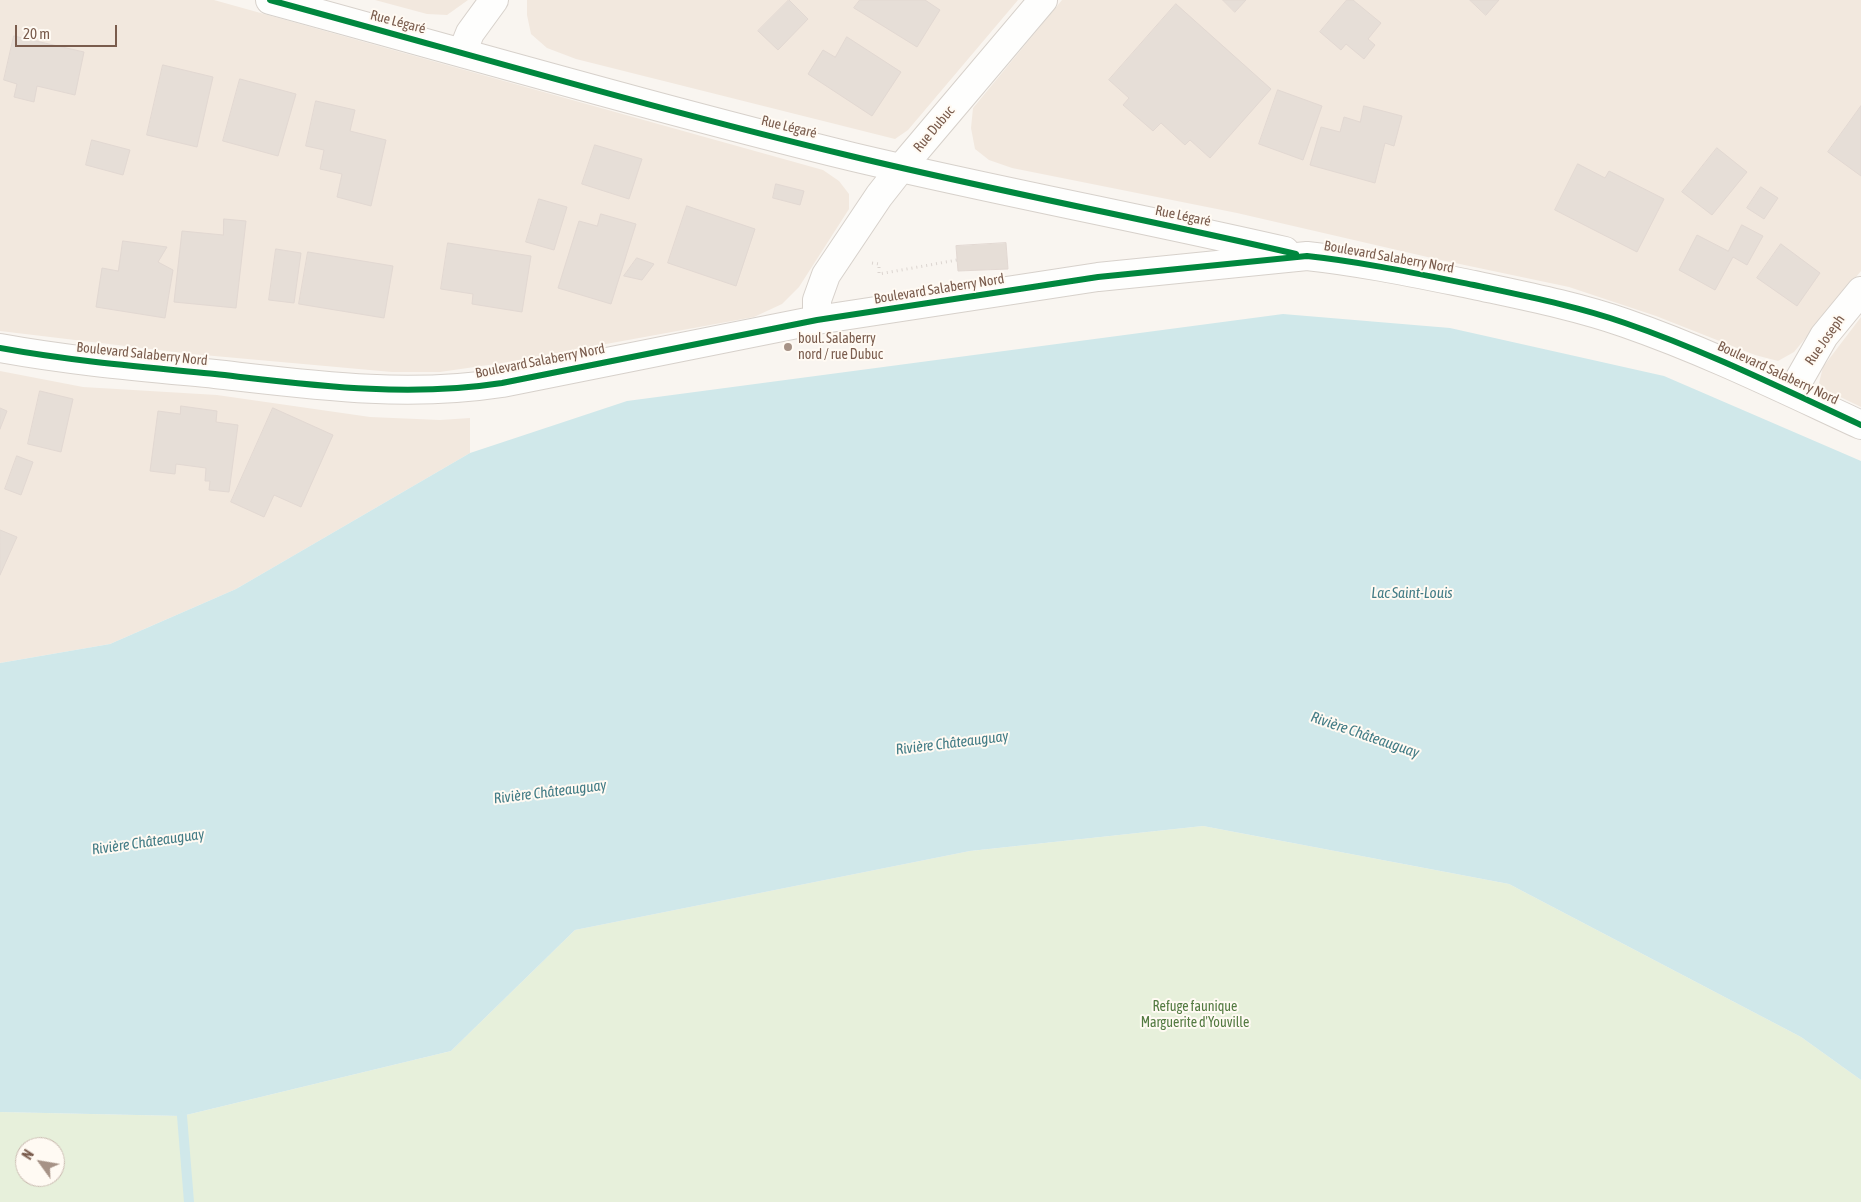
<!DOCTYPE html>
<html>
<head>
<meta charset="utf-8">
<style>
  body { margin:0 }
  #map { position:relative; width:1861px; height:1202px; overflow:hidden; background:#f9f5f0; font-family:"Asap Condensed",sans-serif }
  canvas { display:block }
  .north { position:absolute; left:15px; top:1137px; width:50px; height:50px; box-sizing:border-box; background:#fffaf3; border:1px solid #cabbb1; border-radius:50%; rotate:302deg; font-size:14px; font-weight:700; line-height:20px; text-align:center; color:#7a5c4d }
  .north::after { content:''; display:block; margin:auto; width:18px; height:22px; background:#a69286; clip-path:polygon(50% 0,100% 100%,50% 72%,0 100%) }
  .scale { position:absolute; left:15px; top:25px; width:102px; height:22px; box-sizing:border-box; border:2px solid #7a5c4d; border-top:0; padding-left:6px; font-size:15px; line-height:18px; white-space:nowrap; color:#7a5c4d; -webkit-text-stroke:4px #fffaf3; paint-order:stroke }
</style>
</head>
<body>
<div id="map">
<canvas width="1861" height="1202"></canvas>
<div class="north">N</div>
<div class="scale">20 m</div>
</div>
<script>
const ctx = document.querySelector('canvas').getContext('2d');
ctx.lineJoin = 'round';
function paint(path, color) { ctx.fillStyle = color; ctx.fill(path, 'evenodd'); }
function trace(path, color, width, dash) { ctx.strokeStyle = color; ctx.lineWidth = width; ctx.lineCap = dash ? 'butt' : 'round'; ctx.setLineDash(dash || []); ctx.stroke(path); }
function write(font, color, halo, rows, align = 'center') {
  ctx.font = font + ' "Asap Condensed",sans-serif'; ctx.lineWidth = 4; ctx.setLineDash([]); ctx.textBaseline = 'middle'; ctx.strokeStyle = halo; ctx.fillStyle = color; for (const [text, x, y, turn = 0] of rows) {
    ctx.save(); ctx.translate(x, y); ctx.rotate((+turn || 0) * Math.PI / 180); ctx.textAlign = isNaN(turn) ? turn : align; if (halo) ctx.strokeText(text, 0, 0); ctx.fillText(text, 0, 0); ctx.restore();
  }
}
paint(new Path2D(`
  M0,0H214L823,170L839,181L849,194V209L799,287L782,304L754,317L502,363L440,372H392L192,354L0,331Z
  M375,0H468L447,15L427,14Z
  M527,0H1018L908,130L895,139L576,59L547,48L531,34L527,15Z
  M1062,0H1861V271L1794,352L1778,361L1755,355L1656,316L1569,287L1436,259L1237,213L1012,168L989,160L975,149L971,128L973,108Z
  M1861,317V407L1828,391L1819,383L1823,367Z
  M0,371L83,387L217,395L370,417L440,420L470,418V453L236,589L110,644L0,663Z`), '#f2e8de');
paint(new Path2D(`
  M1203,826L1509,884L1801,1037L1861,1080V1202H0V1112L182,1116L451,1051L575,930L970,851ZM25,1147H55V1177H25Z`), '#e7f0db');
paint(new Path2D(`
  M1283,314L1450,328L1664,376L1861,461V1080L1801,1037L1509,884L1203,826L970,851L575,930L451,1051L182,1116L0,1112V663L110,644L236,589L470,453L627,401Z`), '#d0e8ea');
trace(new Path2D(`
  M182,1116L189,1202`), '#d0e8ea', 10);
const building = new Path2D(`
  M789,0L808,19L778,50L758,31Z
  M860,0H925L940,10L917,47L854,8Z
  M1223,0H1246L1235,12Z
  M1347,0H1353L1381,23L1368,39L1375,45L1364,59L1346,44L1341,50L1320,32Z
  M1470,0H1499L1486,15Z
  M1176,4L1271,89L1210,158L1190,140L1185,145L1161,123L1153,131L1123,105L1129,98L1109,80Z
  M14,36L84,52L75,95L37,86L34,102L14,97L17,84L4,80Z
  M847,37L901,72L872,116L808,74L823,50L835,57Z
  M163,65L213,77L197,147L147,135Z
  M240,79L296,94L278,156L223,141Z
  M1278,90L1322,106L1303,160L1259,144Z
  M316,101L355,110L350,131L386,140L371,206L337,197L342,174L320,169L324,150L306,146Z
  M1364,106L1402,116L1394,146L1385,143L1375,183L1310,165L1321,127L1340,132L1344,117L1360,122Z
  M1861,106V176L1828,152Z
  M92,140L130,150L123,175L86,165Z
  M595,145L642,159L629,199L582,184Z
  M1717,148L1747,172L1712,215L1682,192Z
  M1578,164L1605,178L1609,171L1664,199L1637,252L1555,210Z
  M776,184L804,191L800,205L773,198Z
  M1761,187L1778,198L1764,219L1747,208Z
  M539,199L567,207L554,250L526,242Z
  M687,206L755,229L736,286L668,263Z
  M601,214L636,224L611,304L558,288L579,221L597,226Z
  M224,219L246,221L236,308L174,302L182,231L223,235Z
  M1742,225L1763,236L1747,265L1733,257L1715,290L1679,270L1697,235L1728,251Z
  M123,241L167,247L158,262L173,270L165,318L96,307L102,268L118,271Z
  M448,243L531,256L522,312L472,304L473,294L441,289Z
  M1006,243L1008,269L958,271L956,246Z
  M1781,244L1820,273L1797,306L1757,278Z
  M276,249L301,253L294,303L269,300Z
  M308,252L393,266L384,318L299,304Z
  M637,258L654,264L642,280L624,276Z
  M40,391L73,399L61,452L28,444Z
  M181,406L217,411L216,422L238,425L229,492L209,490L210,481H205L206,468L176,464L175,474L150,471L158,411L180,414Z
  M0,408L7,411L0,429Z
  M273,408L333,435L301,507L274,495L264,517L231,502Z
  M17,456L33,462L21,495L5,489Z
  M0,530L17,537L0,575Z`);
paint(building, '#e6ded7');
trace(building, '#e2d8d2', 1);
const minor = new Path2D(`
  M270,0C464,53 658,109 853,157C996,191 1141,218 1285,251
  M462,53L470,33L494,0
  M817,320V300L826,275L879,196L901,168L1043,0
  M0,348C71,361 143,367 215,374C312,385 405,398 502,383L817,320L1098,277L1307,256C1363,262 1419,274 1474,285C1525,296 1576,306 1625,323C1706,351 1783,389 1861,425
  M1792,392L1824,336L1861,291`);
trace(minor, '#d7d1cb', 30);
trace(new Path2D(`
  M872,263L879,264V274L957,260`), '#dcd5d0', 3, [1, 4]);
trace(minor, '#fefefd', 28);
trace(new Path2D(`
  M270,0C465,53 658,110 855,157C1001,192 1149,220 1296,254
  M0,348C71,361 143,367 215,374C312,385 405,398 502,383L817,320L1098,277L1307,256C1363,262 1419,274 1474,285C1525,296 1576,306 1625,323C1706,351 1783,389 1861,425`), '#00873e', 6);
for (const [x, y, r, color] of [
  [788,347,5,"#a69286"]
]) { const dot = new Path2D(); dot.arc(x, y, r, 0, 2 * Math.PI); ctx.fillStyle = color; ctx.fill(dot); trace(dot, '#fffaf3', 2); }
write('14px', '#7a5c4d', '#fffaf3', [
  ["Rue Légaré",398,22,15],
  ["Rue Légaré",789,127,14],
  ["Rue Dubuc",934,129,-50],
  ["Rue Légaré",1183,216,12],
  ["Boulevard Salaberry Nord",1389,257,10],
  ["Boulevard Salaberry Nord",939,289,-9],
  ["Rue Joseph",1825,340,-55],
  ["Boulevard Salaberry Nord",142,354,6],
  ["Boulevard Salaberry Nord",540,361,-11],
  ["Boulevard Salaberry Nord",1778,373,25]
]);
write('14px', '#7a5c4d', '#fffaf3', [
  ["boul. Salaberry",798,339],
  ["nord / rue Dubuc",798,355]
], 'left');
write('14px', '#537a41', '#fffaf3', [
  ["Refuge faunique",1195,1007],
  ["Marguerite d'Youville",1195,1023]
]);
write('italic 15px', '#437c86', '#fffaf3', [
  ["Lac Saint-Louis",1412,593],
  ["Rivière Châteauguay",1365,735,19],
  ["Rivière Châteauguay",952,743,-7],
  ["Rivière Châteauguay",550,792,-7],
  ["Rivière Châteauguay",148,842,-8]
]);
</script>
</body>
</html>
